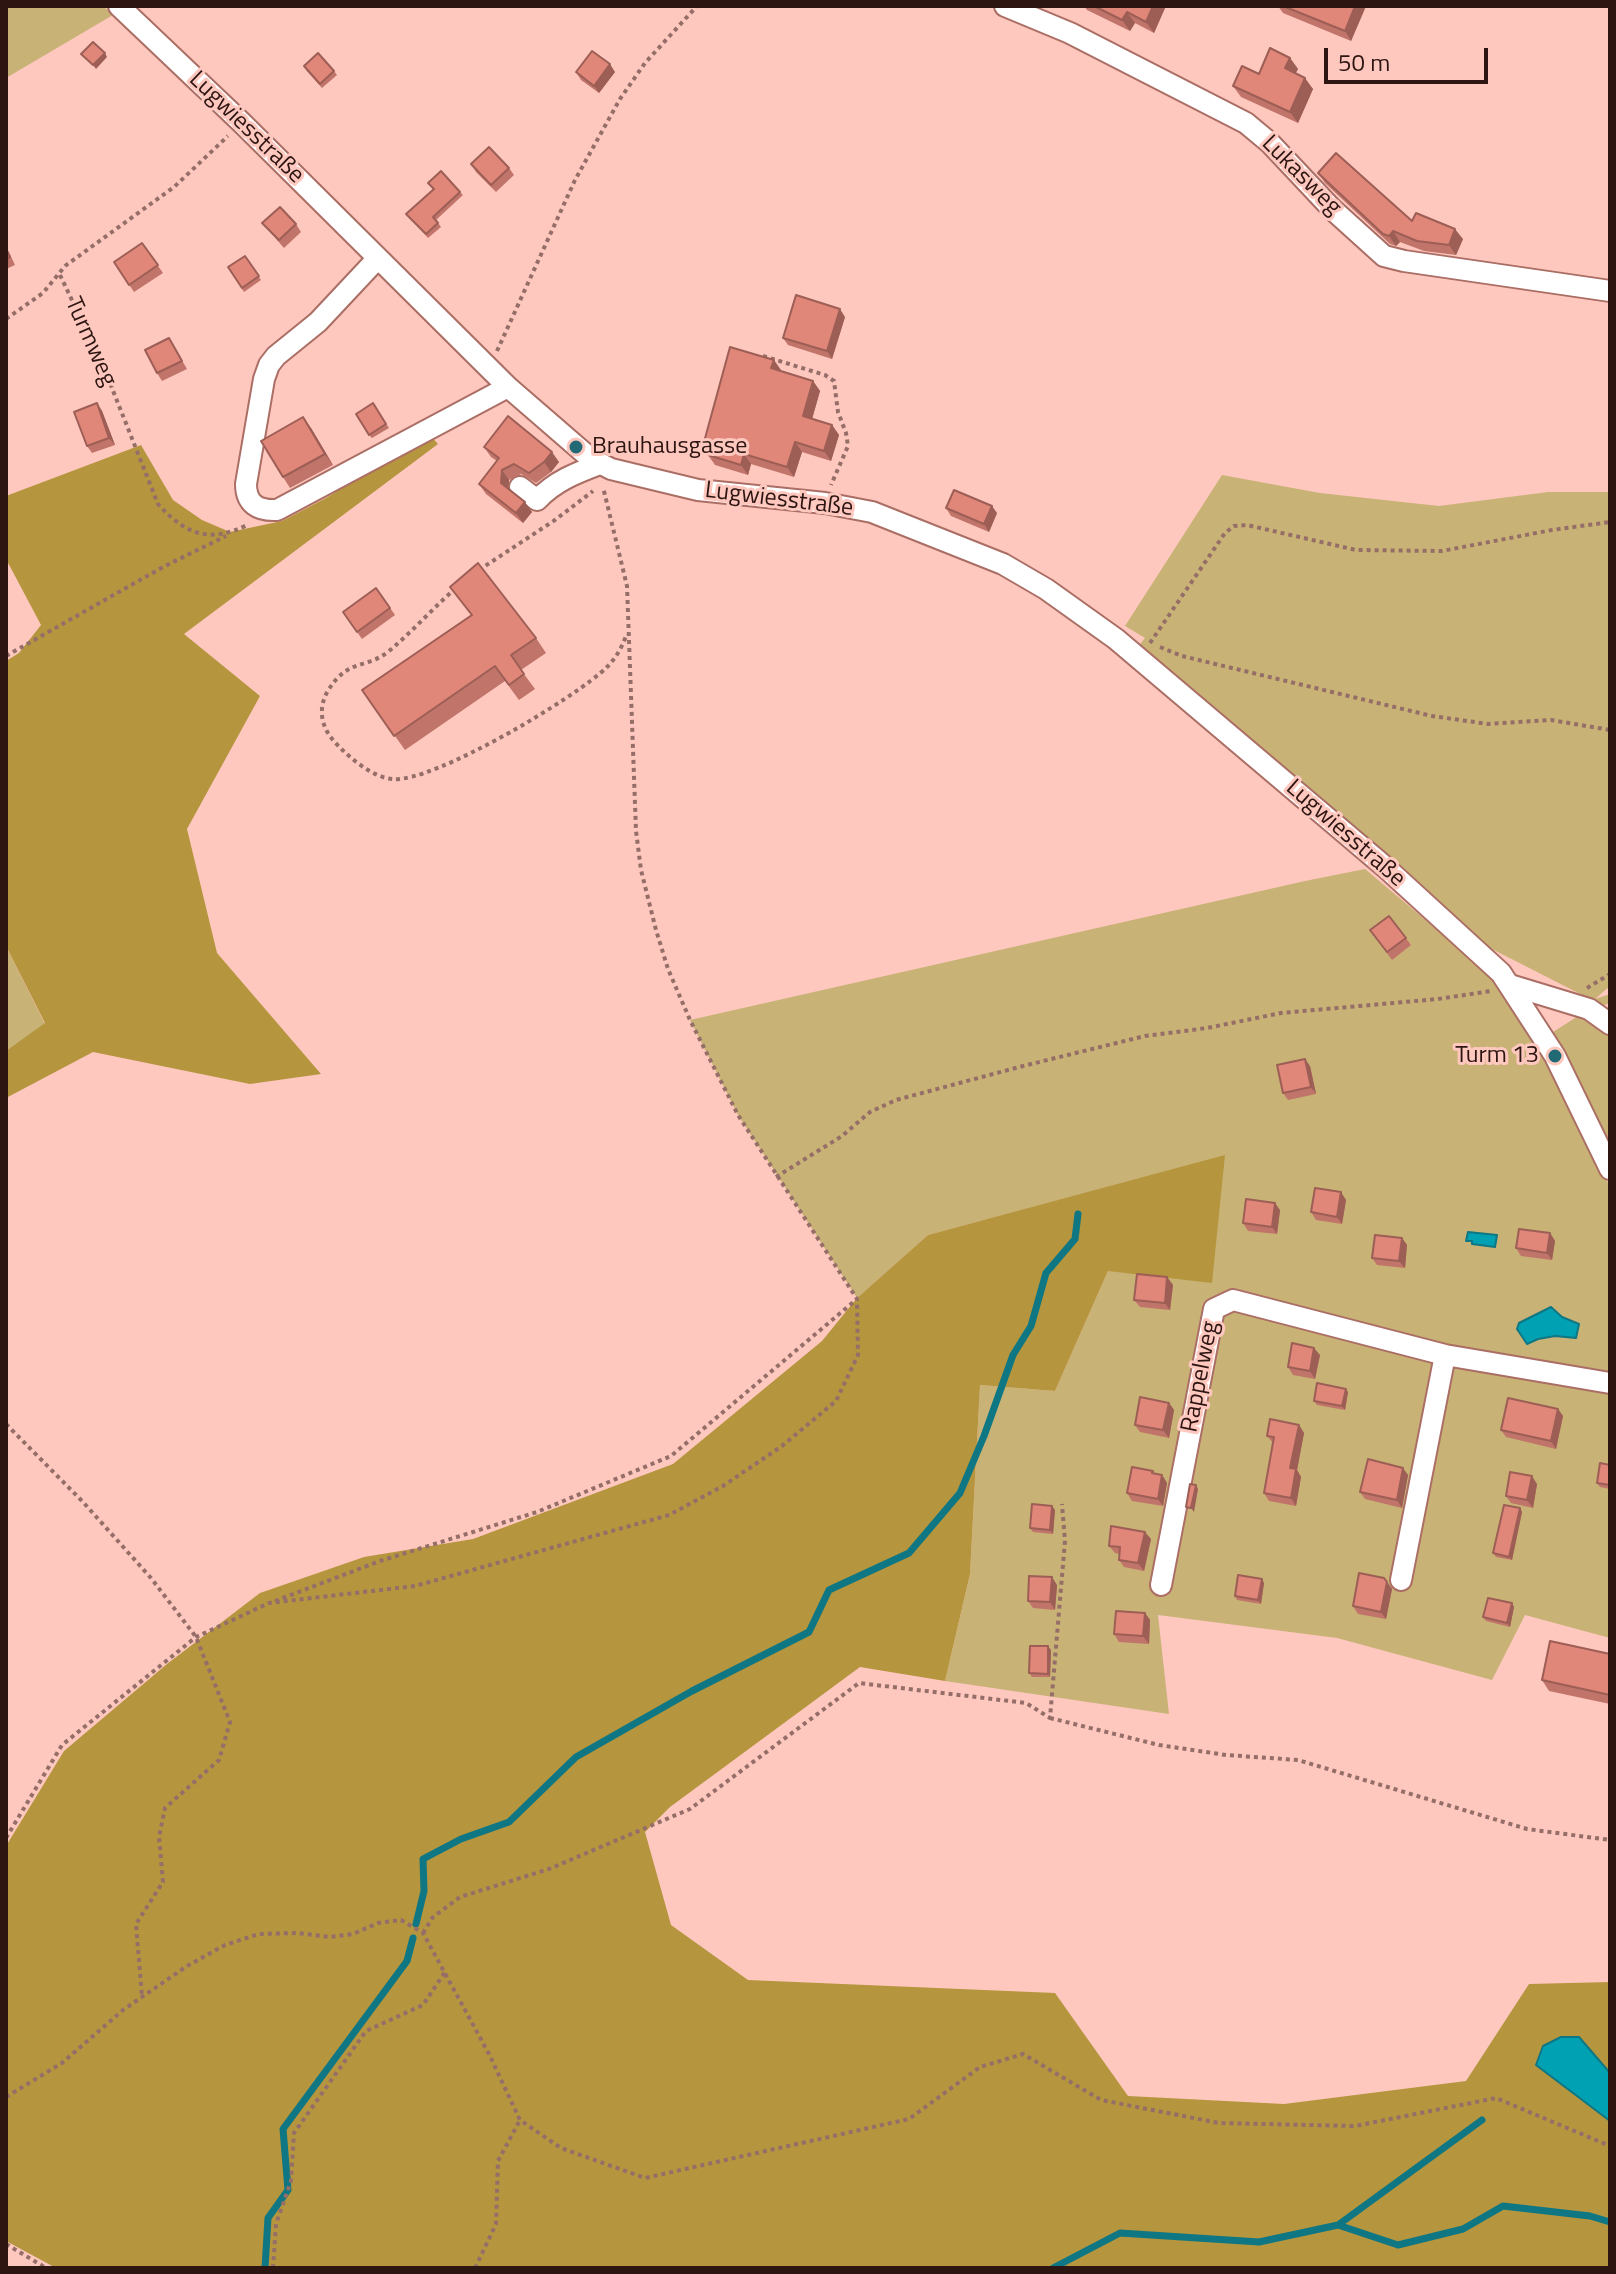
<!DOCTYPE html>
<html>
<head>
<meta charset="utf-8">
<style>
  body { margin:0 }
  #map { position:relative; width:1616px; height:2274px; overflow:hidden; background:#fec8bf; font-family:"Titillium Web",sans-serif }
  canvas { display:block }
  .frame { position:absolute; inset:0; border:8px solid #2d1512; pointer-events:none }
  .scale { position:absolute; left:1324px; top:48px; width:164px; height:36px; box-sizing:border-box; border:4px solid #2d1512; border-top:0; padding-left:10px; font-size:24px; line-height:28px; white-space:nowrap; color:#2d1512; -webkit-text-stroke:6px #fec8bf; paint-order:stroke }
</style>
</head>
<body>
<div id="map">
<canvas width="1616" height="2274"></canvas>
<div class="frame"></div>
<div class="scale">50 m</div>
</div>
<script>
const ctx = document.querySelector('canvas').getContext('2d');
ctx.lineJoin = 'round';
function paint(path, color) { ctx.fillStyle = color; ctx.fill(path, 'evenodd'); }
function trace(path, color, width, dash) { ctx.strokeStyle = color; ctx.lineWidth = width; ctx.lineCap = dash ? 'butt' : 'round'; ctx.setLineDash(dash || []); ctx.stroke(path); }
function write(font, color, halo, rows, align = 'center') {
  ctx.font = font + ' "Titillium Web",sans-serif'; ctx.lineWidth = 6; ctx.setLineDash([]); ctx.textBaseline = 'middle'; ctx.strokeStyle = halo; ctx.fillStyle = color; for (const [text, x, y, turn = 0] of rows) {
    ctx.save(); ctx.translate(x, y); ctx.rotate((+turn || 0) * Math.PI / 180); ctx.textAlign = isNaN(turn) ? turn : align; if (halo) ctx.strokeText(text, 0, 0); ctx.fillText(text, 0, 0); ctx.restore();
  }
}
paint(new Path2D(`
  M6,6H103L113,15L6,78Z
  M1222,475L1320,493L1439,506L1548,492H1610V986L1595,999L1610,994V1003L1590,1010L1610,1036V1151L1550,1034L1589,1009L1592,1000L1486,946L1137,648L1145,638L1125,626Z
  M1365,869L1485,970L1508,997L1562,1089L1610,1187V1638L1525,1615L1492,1680L1337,1638L1158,1615L1169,1714L945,1681L970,1574L980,1385L1055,1391L1108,1271L1225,1156L928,1235L857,1298L738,1115L690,1020L1305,881Z
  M6,946L45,1024L6,1051Z`), '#c9b276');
paint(new Path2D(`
  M429,434L438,444L184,634L260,696L187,829L217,953L321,1074L250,1084L93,1052L6,1098V1051L45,1023L6,946V661L19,653L41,625L6,559V496L141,445L173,500L202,520L230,532L282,521L326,498Z
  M1225,1155L1212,1283L1108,1271L1055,1391L980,1385L970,1574L945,1681L860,1667L670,1807L645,1832L671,1925L748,1980L1055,1993L1128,2096L1284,2104L1466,2081L1529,1984L1610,1982V2073L1579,2037L1587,2103L1610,2121V2268H56L6,2241V1846L64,1751L167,1664L260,1593L364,1557L473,1539L673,1464L822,1341L857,1298L928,1235Z`), '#b5953e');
const water = new Path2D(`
  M1468,1232L1497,1235L1495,1247L1472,1244V1241H1466Z
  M1551,1307L1562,1317L1579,1324L1576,1338L1555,1336L1538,1339L1527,1344L1517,1329L1519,1323Z
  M1561,2037H1579L1610,2073V2121L1536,2065L1543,2046Z`);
paint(water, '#00a1b3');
trace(water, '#0e7783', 2);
trace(new Path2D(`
  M416,1924L424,1891L423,1859L461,1839L509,1822L576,1757L692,1691L809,1632L829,1590L909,1553L960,1493L984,1436L1013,1355L1031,1326L1046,1273L1075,1239L1078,1214
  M1338,2225L1482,2120
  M265,2268L268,2218L288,2190L283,2129L407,1961L413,1938
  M1053,2268L1120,2233L1259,2242L1338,2225L1398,2245L1463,2229L1503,2206L1590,2216L1610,2222`), '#0e7783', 7);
const minor = new Path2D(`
  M119,6L241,122L508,387L590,458L611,469L698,490L825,503L872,512L1003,564L1046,589L1116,639L1384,866L1501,973L1555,1056L1610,1169
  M1005,6L1070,33L1246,123L1270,143L1332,209L1384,256L1404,261L1610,291
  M378,258L318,322L276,356L269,365L264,379L246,484C246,504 258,511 277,510L508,387
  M520,487L537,500C555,481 576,473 600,464
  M1510,985L1589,1009L1610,1024
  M1401,1580L1445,1355
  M1161,1585L1214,1309L1233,1300L1445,1355L1610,1383`);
trace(minor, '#ab6e65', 24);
trace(new Path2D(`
  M60,275L102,363L158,504C185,534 209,544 247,525
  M6,319L43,293L65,266L174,187L228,136
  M497,351L575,180L620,99L645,63L697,6
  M763,356L825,375L834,381L838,412L846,433L848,446L831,485
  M479,570L555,520L593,491
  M456,588C433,608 413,631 389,651C367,669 349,658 329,689C318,706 320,725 333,740C346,755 372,778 393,779C433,783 577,697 607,667C616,658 622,647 626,636
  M1150,643L1225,533L1234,526L1247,525L1356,550L1442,551L1552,530L1610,522
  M1160,647L1182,656L1432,716L1488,724L1551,720L1610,730
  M6,656L163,567L226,536
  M1587,988L1610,974
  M776,1177L842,1136L870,1112L896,1100L1023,1066L1145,1036L1207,1028L1281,1013L1438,999L1491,991
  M6,1424L83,1502L151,1578L196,1637L230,1722L219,1760L165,1808L159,1837L163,1882L136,1924L142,1997
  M275,1601L380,1561L537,1512L671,1456L857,1299
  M1050,1718L1159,1745L1226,1755L1298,1760L1527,1829L1610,1840
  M6,1838L62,1745L196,1637L269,1603L415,1586L669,1515L723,1486L782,1446L836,1401L858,1355L857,1299L738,1115L690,1020L668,969L656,930L641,870L636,831L627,586L603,487
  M423,1933L433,1917L460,1897L549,1869L690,1809L859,1683L1026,1703L1050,1718L1065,1541L1062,1504
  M6,2097L62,2063L123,2010L187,1966L225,1945L259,1934L298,1933L329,1937L353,1934L378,1923L401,1920L423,1933L489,2054L520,2120L561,2148L645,2178L909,2119L980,2067L1023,2054L1101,2100L1219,2123L1355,2126L1496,2098L1610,2146
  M6,2244L46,2268
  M273,2268L276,2224L291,2181L294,2133L366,2031L423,2005L445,1972
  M475,2268L496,2224L498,2161L520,2120`), '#956e68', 4, [4, 4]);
trace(minor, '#fff', 20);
paint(new Path2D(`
  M1084,6H1164L1165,8L1154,33L1135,23L1130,31L1087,10Z
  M1278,6H1366L1351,41L1283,13Z
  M1290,58L1298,69L1295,73L1313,89L1298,123L1241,97L1233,86Z
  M306,70L334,71L337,75L322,88Z
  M576,72H615L599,93L581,80Z
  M471,164L509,168L514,175L496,192L476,172Z
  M1318,173L1412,221L1463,239L1456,255L1424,251L1400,242L1396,246L1390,244L1325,183Z
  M428,183L460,192L463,195L436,220L441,227L428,238L406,214L433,189Z
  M262,223L296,224L301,232L284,248Z
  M142,243L163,273L134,292L114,262Z
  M6,246L15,265L6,269Z
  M245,256L261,280L244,292L228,267Z
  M845,317L832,359L788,345L783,338Z
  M169,338L187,369L162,381L157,373Z
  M781,370L780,371L813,381L820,391L812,419L832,425L839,435L831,461L802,452L794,477L751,464L748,475L715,465L708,455L710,450L704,442Z
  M97,403L102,411L115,445L92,453L87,446Z
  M373,403L389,428L372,438L369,435Z
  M311,428L333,465L290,488L283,477Z
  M484,447L559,462L551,472L536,483L521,474L509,480V489L532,512L523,523L486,494L479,484L497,461L491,457Z
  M946,508L997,513L989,532L951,516Z
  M450,587L536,638L546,653L521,670L535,689L519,700L505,681L405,750L362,690L471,615Z
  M376,588L395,615L362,639L343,612Z
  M1389,916L1411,945L1392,960L1370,930Z
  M1310,1066L1316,1094L1288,1100L1283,1093Z
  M1346,1200L1342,1224L1316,1220L1311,1212Z
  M1280,1210L1277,1234L1248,1231L1243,1223Z
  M1550,1233L1555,1241L1552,1260L1521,1256L1516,1248Z
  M1402,1238L1407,1245L1405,1268L1377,1265L1372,1258Z
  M1167,1277L1173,1285L1170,1310L1140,1307L1134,1300Z
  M1320,1355L1315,1379L1293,1375L1288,1367Z
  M1348,1392L1345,1410L1317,1405L1314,1401Z
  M1169,1403L1174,1410L1169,1438L1140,1432L1135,1425Z
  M1558,1409L1563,1416L1556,1449L1506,1437L1501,1430Z
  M1299,1425L1304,1433L1297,1470L1301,1477L1296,1506L1269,1501L1264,1493L1273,1443L1267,1436Z
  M1610,1465V1489L1600,1487L1597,1483Z
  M1155,1474L1162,1475L1167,1483L1163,1506L1132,1501L1127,1493Z
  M1408,1475L1402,1508L1365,1499L1360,1492Z
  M1537,1484L1533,1508L1511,1503L1506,1496Z
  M1520,1508L1522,1512L1512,1560L1496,1557L1493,1553Z
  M1055,1510L1053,1534L1033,1532L1030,1528Z
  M1151,1539L1144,1571L1124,1567L1119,1560V1554L1115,1553L1109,1546Z
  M1384,1578L1392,1589L1386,1619L1358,1614L1353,1606Z
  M1264,1583L1261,1604L1237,1600L1235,1596Z
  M1057,1585L1055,1610L1033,1608L1028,1601Z
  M1514,1607L1510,1627L1486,1621L1483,1617Z
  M1145,1613L1150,1620L1149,1644L1119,1642L1114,1634Z
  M1051,1650L1050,1677H1032L1029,1673Z
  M1610,1654V1704L1549,1691L1542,1680Z`), '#c17469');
paint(new Path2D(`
  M1153,6H1164L1165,8L1154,33L1146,22Z
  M1355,6H1366L1351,41L1345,31Z
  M1127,12L1135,23L1130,31L1122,20Z
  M105,53L107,57L96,69L93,65Z
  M1290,58L1298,69L1292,80L1285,68Z
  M610,64L615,72L599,93L594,86Z
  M1305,78L1313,89L1298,123L1290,112Z
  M1455,229L1463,239L1456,255L1449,245Z
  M1393,231L1400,242L1396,246L1389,236Z
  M840,309L845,317L832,359L827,351Z
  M774,360L781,370L778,378L771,368Z
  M813,381L820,391L810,426L803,416Z
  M97,403L102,411L115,445L109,438Z
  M303,417L311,428L333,465L325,454Z
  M832,425L839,435L831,461L824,451Z
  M795,442L802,452L794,477L787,467Z
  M552,452L559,462L551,472L544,462Z
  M744,454L751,464L748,475L741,465Z
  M502,470L509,480L508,493L501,483Z
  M525,502L532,512L523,523L516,513Z
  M992,506L997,513L989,532L984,524Z
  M1305,1059L1310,1066L1316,1094L1311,1087Z
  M1341,1192L1346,1200L1342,1224L1337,1217Z
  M1275,1203L1280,1210L1277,1234L1272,1227Z
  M1550,1233L1555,1241L1552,1260L1547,1253Z
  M1402,1238L1407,1245L1405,1268L1399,1261Z
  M1167,1277L1173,1285L1170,1310L1165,1303Z
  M1314,1348L1320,1355L1315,1379L1310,1371Z
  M1346,1389L1348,1392L1345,1410L1342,1406Z
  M1169,1403L1174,1410L1169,1438L1163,1430Z
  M1558,1409L1563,1416L1556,1449L1551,1441Z
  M1299,1425L1304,1433L1297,1470L1301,1477L1296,1506L1291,1498L1290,1468Z
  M1403,1468L1408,1475L1402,1508L1397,1500Z
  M1162,1475L1167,1483L1163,1506L1158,1499Z
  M1532,1476L1537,1484L1533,1508L1527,1500Z
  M1196,1485L1198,1489L1194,1512L1191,1508Z
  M1052,1506L1055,1510L1053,1534L1050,1530Z
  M1520,1508L1522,1512L1512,1560L1509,1557Z
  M1145,1532L1151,1539L1144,1571L1138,1563Z
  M1052,1577L1057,1585L1055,1610L1050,1602Z
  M1262,1579L1264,1583L1261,1604L1258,1600Z
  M1387,1582L1392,1589L1386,1619L1381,1612Z
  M1512,1603L1514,1607L1510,1627L1507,1623Z
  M1145,1613L1150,1620L1149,1644L1143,1636Z
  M1048,1646L1051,1650L1050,1677L1048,1674Z`), '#9d5e55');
const building = new Path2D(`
  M1094,6H1153L1146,22L1127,12L1122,20Z
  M1283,6H1355L1345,31Z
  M93,42L105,53L93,65L81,54Z
  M1270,48L1290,58L1285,68L1305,78L1290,112L1233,86L1242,66L1259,74Z
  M592,51L610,64L594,86L576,72Z
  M318,53L334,71L320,84L304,66Z
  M489,147L509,168L491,185L471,164Z
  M1336,153L1412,221L1416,213L1455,229L1449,245L1417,241L1393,231L1389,236L1383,234L1318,173Z
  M441,171L460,192L433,217L438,223L426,234L406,214L434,189L428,183Z
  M280,207L296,224L279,240L262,223Z
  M142,243L158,265L129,285L114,262Z
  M6,249L10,257L6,259Z
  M245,256L259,276L242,288L228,267Z
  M796,295L840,309L827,351L783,338Z
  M169,338L182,361L157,373L145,350Z
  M730,347L774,360L771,368L813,381L803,416L832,425L824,451L795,442L787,467L744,454L741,465L708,455L712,444L704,442Z
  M97,403L109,438L87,446L74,412Z
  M373,403L386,424L369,435L356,414Z
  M508,416L552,452L544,462L529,473L514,464L502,470L501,483L525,502L516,513L479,484L499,458L484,447Z
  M303,417L325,454L283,477L261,441Z
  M954,490L992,506L984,524L946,508Z
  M478,563L536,638L511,655L524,674L509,685L495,666L394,736L362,690L472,615L450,587Z
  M376,588L390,608L357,632L343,612Z
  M1389,916L1406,938L1387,952L1370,930Z
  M1305,1059L1311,1087L1283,1093L1277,1065Z
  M1315,1188L1341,1192L1337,1217L1311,1212Z
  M1246,1199L1275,1203L1272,1227L1243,1223Z
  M1519,1229L1550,1233L1547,1253L1516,1248Z
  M1375,1235L1402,1238L1399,1261L1372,1258Z
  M1137,1274L1167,1277L1165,1303L1134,1300Z
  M1292,1343L1314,1348L1310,1371L1288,1367Z
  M1317,1383L1346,1389L1342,1406L1314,1401Z
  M1140,1397L1169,1403L1163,1430L1135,1425Z
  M1508,1398L1558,1409L1551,1441L1501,1430Z
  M1270,1419L1299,1425L1290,1468L1296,1469L1291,1498L1264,1493L1274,1437L1267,1436Z
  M1368,1459L1403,1468L1397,1500L1360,1492Z
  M1600,1463L1610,1465V1485L1597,1483Z
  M1132,1467L1153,1471L1152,1473L1162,1475L1158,1499L1127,1493Z
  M1510,1472L1532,1476L1527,1500L1506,1496Z
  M1190,1484L1196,1485L1191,1508L1186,1507Z
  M1032,1504L1052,1506L1050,1530L1030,1528Z
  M1504,1505L1520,1508L1509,1557L1493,1553Z
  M1111,1526L1145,1532L1138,1563L1119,1560L1120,1547L1109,1546Z
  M1359,1573L1384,1578L1387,1582L1381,1612L1353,1606Z
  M1238,1575L1262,1579L1258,1600L1235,1596Z
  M1029,1576L1052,1577L1050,1602L1028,1601Z
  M1488,1598L1512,1603L1507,1623L1483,1617Z
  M1116,1611L1145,1613L1143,1636L1114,1634Z
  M1550,1641L1610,1654V1695L1542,1680Z
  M1030,1646H1048V1674L1029,1673Z`);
paint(building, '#e0877a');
trace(building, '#9d5e55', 2);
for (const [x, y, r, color] of [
  [576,447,8,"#216a75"],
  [1555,1056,8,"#216a75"]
]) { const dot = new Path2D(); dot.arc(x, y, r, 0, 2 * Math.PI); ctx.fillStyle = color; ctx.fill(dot); trace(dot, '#fec8bf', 3); }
write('24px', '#2d1512', '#fec8bf', [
  ["Lugwiesstraße",246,128,44],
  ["Lukasweg",1301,176,45],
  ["Turmweg",90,342,66],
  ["Lugwiesstraße",779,500,7],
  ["Lugwiesstraße",1345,834,41],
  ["Rappelweg",1201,1377,-79]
]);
write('24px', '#2d1512', '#fec8bf', [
  ["Brauhausgasse",592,447],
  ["Turm 13",1539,1056,"right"]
], 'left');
</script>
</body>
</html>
